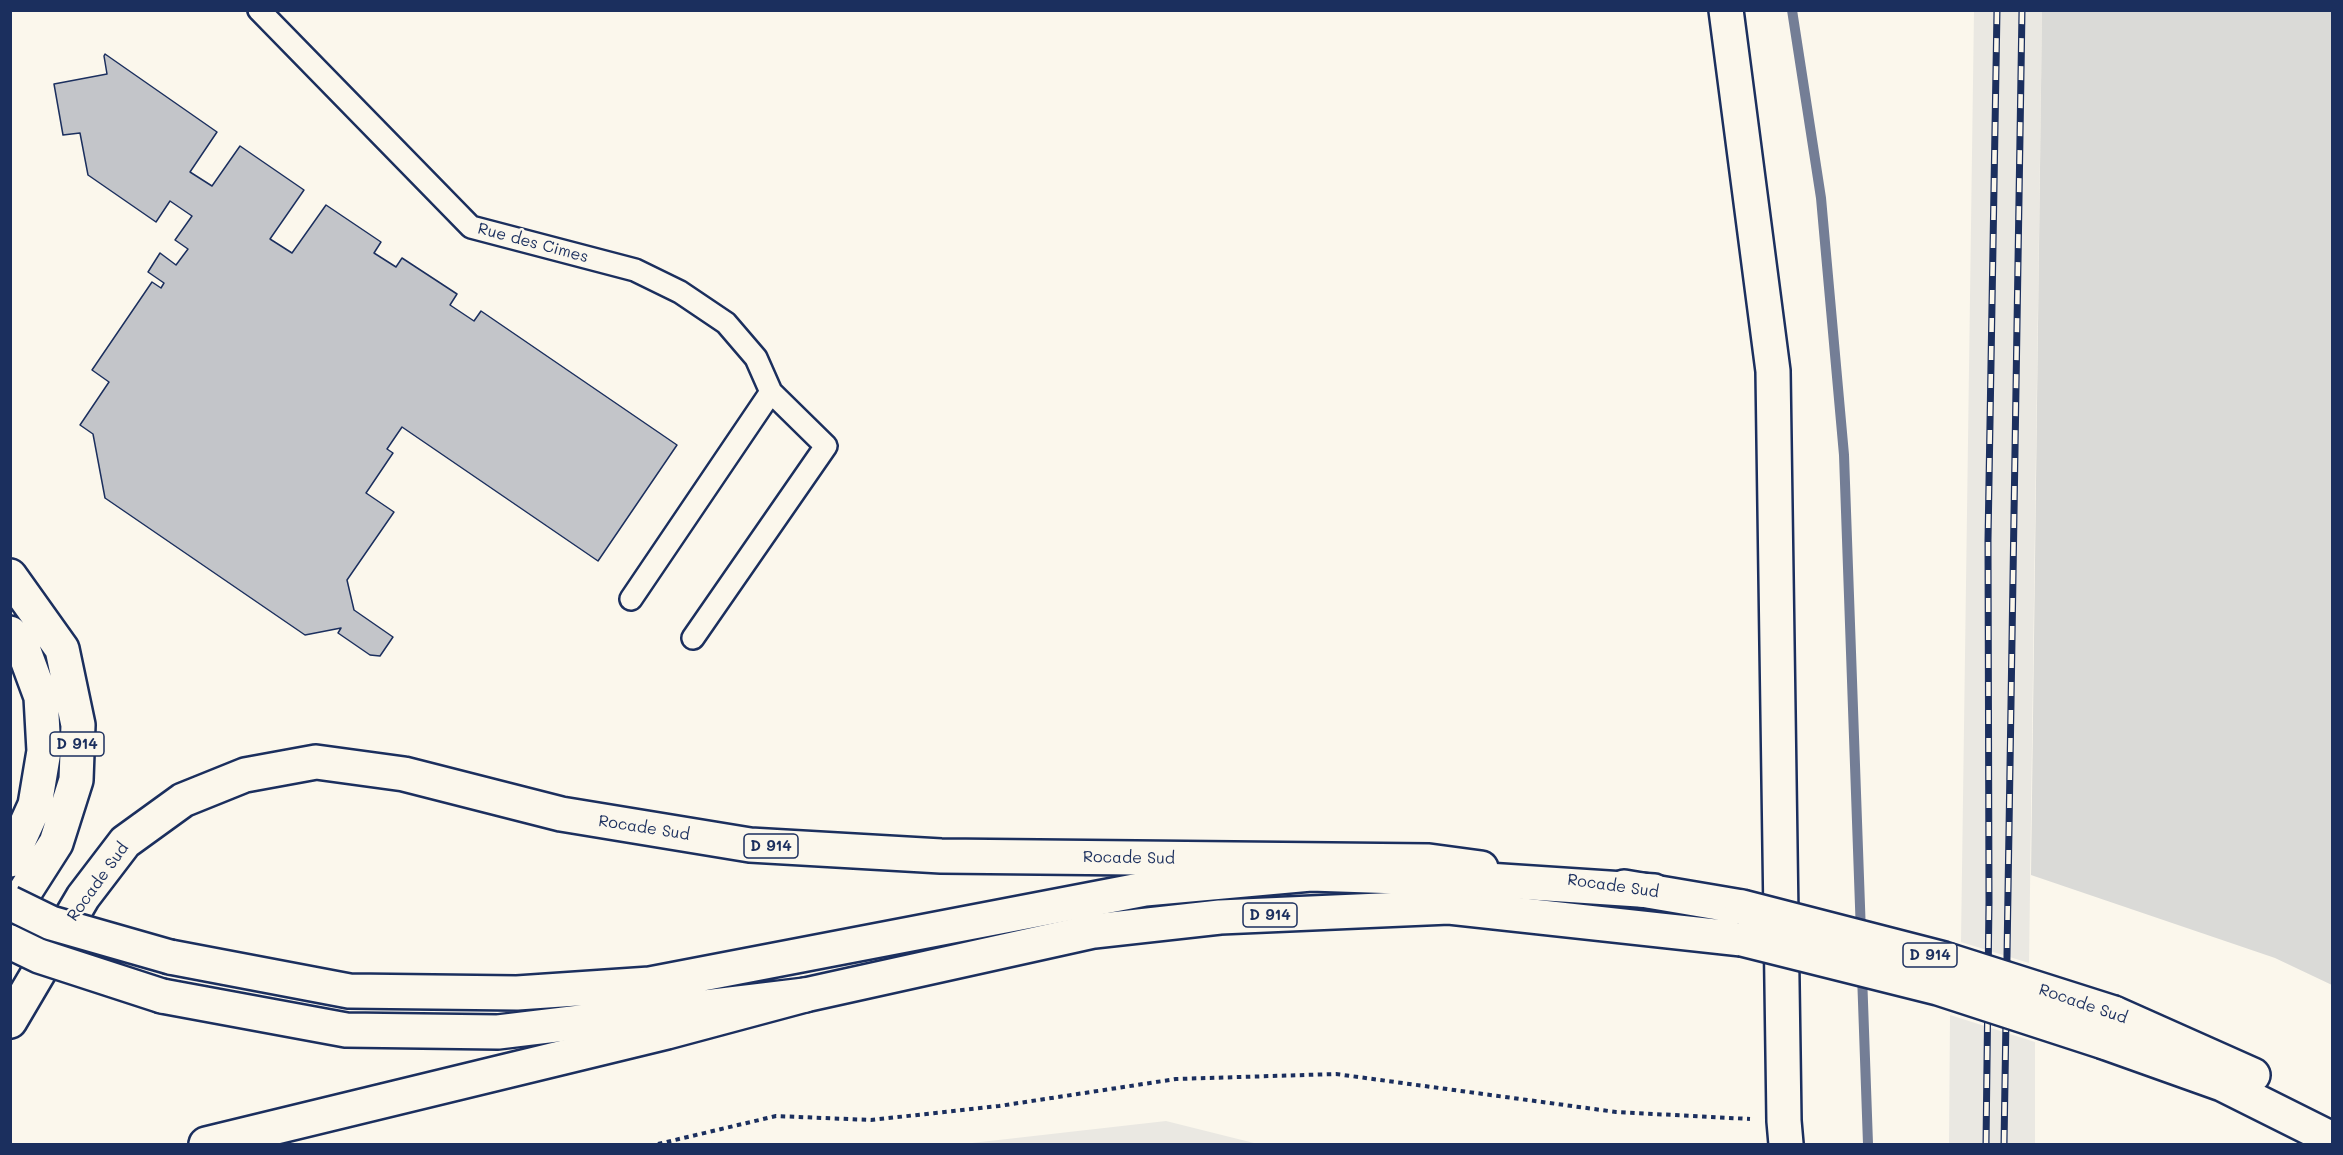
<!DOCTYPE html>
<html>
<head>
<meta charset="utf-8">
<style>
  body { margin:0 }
  #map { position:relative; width:2343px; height:1155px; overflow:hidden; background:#fbf7ec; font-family:Mali,sans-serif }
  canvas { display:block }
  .frame { position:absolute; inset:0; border:12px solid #1b2f5e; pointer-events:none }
</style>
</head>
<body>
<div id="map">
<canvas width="2343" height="1155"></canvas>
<div class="frame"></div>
</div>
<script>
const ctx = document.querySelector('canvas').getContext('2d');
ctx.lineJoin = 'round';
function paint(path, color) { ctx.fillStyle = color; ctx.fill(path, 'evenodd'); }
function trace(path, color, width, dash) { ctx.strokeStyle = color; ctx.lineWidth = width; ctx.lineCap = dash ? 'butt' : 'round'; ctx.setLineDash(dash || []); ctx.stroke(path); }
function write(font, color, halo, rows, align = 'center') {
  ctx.font = font + ' Mali,sans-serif'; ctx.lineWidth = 5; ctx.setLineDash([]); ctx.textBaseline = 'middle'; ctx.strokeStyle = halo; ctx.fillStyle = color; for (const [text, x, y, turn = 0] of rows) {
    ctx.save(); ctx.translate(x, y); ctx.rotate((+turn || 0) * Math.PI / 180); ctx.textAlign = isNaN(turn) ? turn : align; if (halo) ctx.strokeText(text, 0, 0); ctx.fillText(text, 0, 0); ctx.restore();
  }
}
paint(new Path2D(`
  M1974,11H2042L2029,963L1961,942Z
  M1950,1015L2035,1042V1144H1949Z
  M1166,1121L1258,1144H963Z`), '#eae8e2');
paint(new Path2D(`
  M2042,11H2332V985L2275,958L2031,875Z`), '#dadad7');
trace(new Path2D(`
  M1792,10L1821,198L1844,455L1861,934
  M1862,974L1868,1144`), '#747e96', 10);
const building = new Path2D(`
  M105,54L217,132L190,172L212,186L240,146L304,190L270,239L292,253L326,205L381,242L374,253L396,267L402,258L457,294L450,305L474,321L481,311L677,445L598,561L402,427L387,449L393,453L366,493L394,512L347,580L354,610L393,637L380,656L370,655L338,633L341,628L305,635L105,498L93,434L80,425L109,382L92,370L152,282L161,288L164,283L148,272L160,253L176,265L188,249L175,240L192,216L170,201L156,222L88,175L80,133L63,135L54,84L107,74L104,56Z`);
paint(building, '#c3c5c9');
trace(building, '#1b2f5e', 1.5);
const service = new Path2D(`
  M259,10L471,227L635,270L680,292L726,323L756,358L771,392L826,446L693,638
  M631,599L771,392`);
const minor = new Path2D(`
  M1726,10L1773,371L1784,1121L1786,1144`);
const primary = new Path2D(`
  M10,576L62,649L78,725L76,780L56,843L10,915
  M10,633L24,651L41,697L44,751L35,805L10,860
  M1624,887L1742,907
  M2114,1013L2253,1075
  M10,1021L83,897L125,842L183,800L245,775L316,762L404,774L561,814L750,845L941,856L1429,861L1481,868
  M2104,1042L2222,1084L2332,1139
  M206,1144L667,1032L805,995L1094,931L1220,917L1449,907L1742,939`);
const trunk = new Path2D(`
  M170,957L349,991L517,993L650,984L1145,889L1311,874L1487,880L1654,891
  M162,996L346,1030L498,1032L805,995`);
trace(service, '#1b2f5e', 26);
trace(minor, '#1b2f5e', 38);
trace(primary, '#1b2f5e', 38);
trace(trunk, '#1b2f5e', 38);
trace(new Path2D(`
  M658,1144L776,1116L871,1120L999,1106L1176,1079L1336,1074L1616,1112L1750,1119`), '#1b2f5e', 4, [4.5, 4.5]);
trace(service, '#fbf7ec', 21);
trace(minor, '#fbf7ec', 33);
trace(primary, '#fbf7ec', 33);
trace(trunk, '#fbf7ec', 33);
const rail = new Path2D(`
  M1986,1144L1989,902L1988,540L1997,10
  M2004,1144L2022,10`);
trace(rail, '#1b2f5e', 7);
trace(rail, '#fbf7ec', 4.5, [14]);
const primaryBridge = new Path2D(`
  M1742,907L1944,959L2114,1013
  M1742,939L1938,988L2104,1042`);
const trunkBridge = new Path2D(`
  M10,903L51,923L170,957
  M10,942L39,956L162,996`);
trace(primaryBridge, '#1b2f5e', 38, []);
trace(trunkBridge, '#1b2f5e', 38, []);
trace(primaryBridge, '#fbf7ec', 33);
trace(trunkBridge, '#fbf7ec', 33);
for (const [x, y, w] of [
  [77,744,54],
  [771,846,54],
  [1270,915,54],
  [1930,955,54]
]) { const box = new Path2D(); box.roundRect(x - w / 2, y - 12, w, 24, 4.5); ctx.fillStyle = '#fbf7ec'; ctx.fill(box); trace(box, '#1b2f5e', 1.5); }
write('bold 15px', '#1b2f5e', null, [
  ["D 914",77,744],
  ["D 914",771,846],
  ["D 914",1270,915],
  ["D 914",1930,955]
]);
write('16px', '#1b2f5e', '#fbf7ec', [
  ["Rue des Cimes",533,243,15],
  ["Rocade Sud",644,828,9],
  ["Rocade Sud",1129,858,1],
  ["Rocade Sud",98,882,-54],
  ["Rocade Sud",1613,886,8],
  ["Rocade Sud",2083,1004,19]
]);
</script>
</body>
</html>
